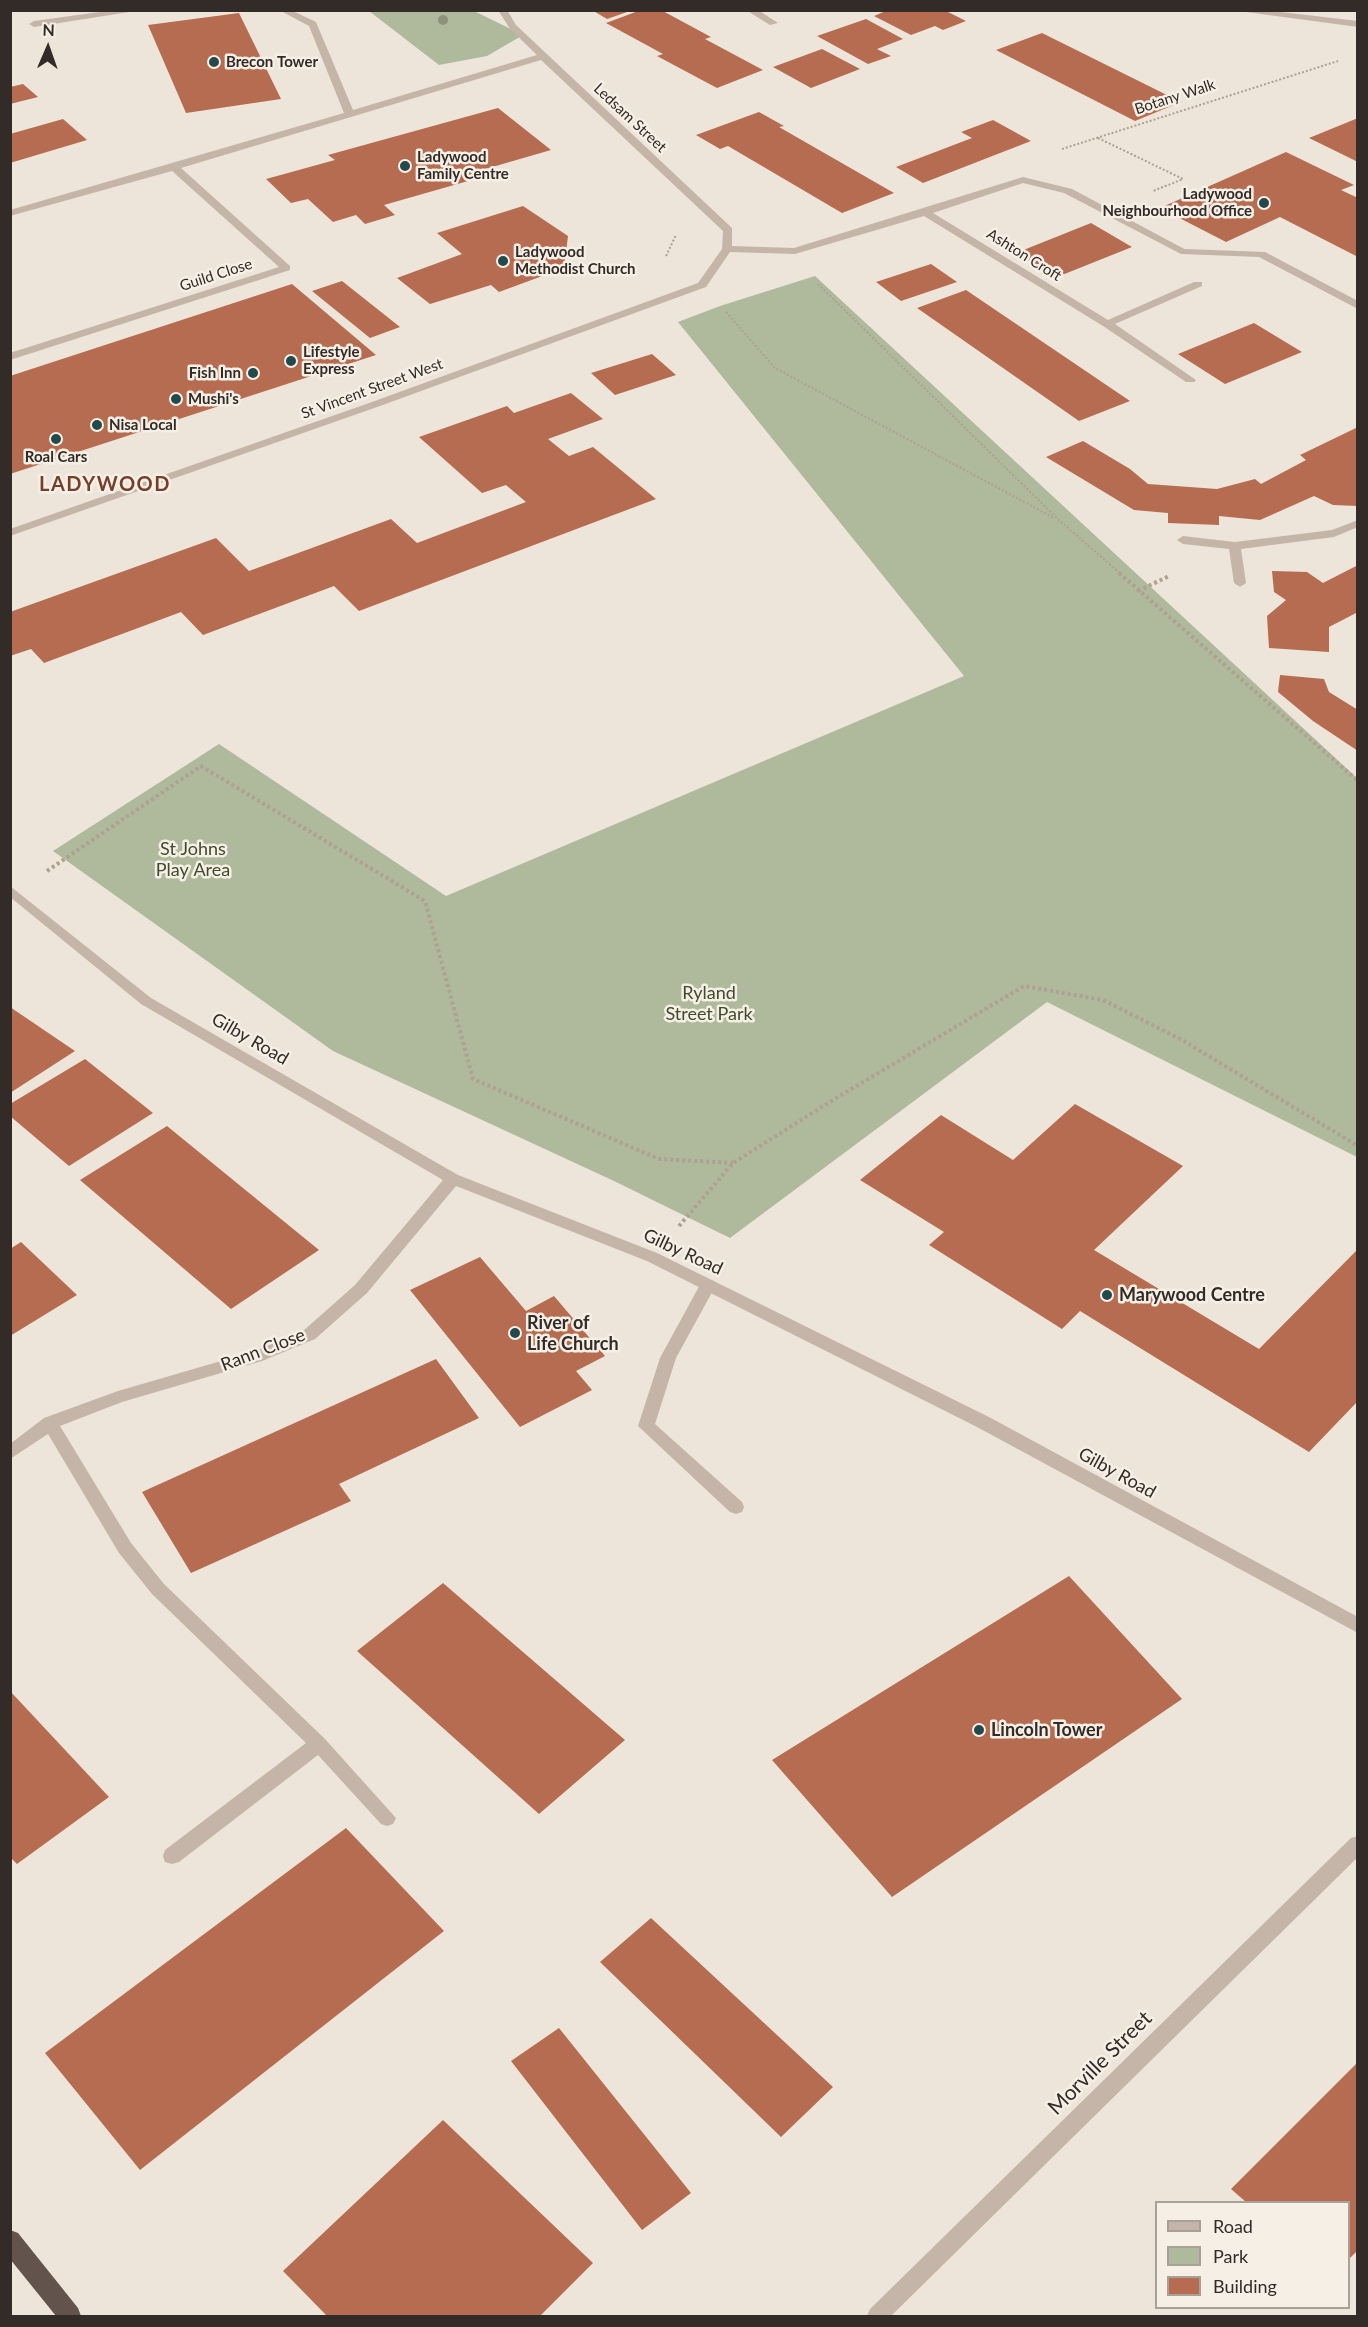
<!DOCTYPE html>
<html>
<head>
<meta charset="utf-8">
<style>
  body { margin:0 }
  #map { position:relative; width:1368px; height:2327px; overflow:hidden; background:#ede5da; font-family:Lato,sans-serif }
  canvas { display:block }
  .frame { position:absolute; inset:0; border:12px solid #322b27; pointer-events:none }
  .legend { position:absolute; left:1155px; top:2201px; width:195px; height:108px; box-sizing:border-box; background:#f6efe6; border:2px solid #a8a19a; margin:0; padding:8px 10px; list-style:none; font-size:18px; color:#322b27 }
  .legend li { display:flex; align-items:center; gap:12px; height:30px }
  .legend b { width:30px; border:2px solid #a8a19a }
  .north { position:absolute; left:18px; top:18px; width:60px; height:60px; -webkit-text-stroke:4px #f6efe6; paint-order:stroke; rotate:2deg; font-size:16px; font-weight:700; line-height:24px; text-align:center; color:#322b27 }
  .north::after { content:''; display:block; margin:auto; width:21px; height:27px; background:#322b27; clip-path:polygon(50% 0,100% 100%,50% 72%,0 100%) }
</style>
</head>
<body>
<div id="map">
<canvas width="1368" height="2327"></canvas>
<div class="frame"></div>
<ul class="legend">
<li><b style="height:8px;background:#c4b5a8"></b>Road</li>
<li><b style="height:16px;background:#afba9c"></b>Park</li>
<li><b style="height:16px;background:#b66c50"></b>Building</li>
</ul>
<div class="north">N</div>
</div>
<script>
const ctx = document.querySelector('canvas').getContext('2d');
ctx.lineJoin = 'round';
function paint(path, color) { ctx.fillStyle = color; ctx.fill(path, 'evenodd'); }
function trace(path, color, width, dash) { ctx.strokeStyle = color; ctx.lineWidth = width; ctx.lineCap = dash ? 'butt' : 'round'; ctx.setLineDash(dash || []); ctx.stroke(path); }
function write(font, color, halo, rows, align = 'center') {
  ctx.font = font + ' Lato,sans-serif'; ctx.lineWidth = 5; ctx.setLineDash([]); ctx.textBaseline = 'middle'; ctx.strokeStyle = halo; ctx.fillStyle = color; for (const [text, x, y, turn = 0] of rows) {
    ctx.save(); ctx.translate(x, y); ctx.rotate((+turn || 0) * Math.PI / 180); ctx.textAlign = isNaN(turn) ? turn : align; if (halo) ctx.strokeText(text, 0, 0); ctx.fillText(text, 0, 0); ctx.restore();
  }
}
paint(new Path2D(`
  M369,11H474L523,35L487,56L439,65Z
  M815,276L1357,778V1157L1047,1002L730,1238L614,1181L333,1051L53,851L219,744L446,896L964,676L678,322L720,306Z`), '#afba9c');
paint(new Path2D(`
  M592,10H629L630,11L607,19Z
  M641,10H661L711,37L705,39L763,70L717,88L657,56L663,54L606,23Z
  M888,10H944L966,21L943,30L935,26L911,35L874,16Z
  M239,13L281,99L186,113L148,25Z
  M866,19L903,39L877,49L891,56L868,64L817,36Z
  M1042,33L1181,102L1135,121L996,50Z
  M822,49L860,69L811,88L773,67Z
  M23,84L38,97L10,104V87Z
  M498,108L551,150L475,172L482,177L384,205L395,215L365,224L356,215L333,222L308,199L291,203L266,179L335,160L328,155Z
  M759,112L784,126L779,127L894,193L842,213L728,146L720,149L696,135Z
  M1358,118V162L1309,138Z
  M63,119L87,140L10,163V134Z
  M993,120L1031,141L923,183L896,167L972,138L961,132Z
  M1286,152L1354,185L1341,190L1358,198V257L1280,217L1226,242L1160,208Z
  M523,206L568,236L564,268L499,292L491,285L430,304L397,278L462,254L437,233Z
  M1091,223L1132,247L1057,277L1016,253Z
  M931,264L957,282L901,301L876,282Z
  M342,281L400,327L370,338L312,291Z
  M292,284L376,355L10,474V376Z
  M966,290L1130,401L1079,421L917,308Z
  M1254,323L1302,352L1225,384L1178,354Z
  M652,354L676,375L615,395L591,373Z
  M571,393L603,419L548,439L569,456L593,447L656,499L359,611L334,586L203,635L181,612L44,663L31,649L10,656V612L216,538L249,571L391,519L417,543L526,502L506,485L482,493L419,437L507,406L514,413Z
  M1356,428L1358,506L1333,505L1314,496L1260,520L1219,516V525L1168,523V513L1134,510L1046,457L1083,441L1130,469L1148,484L1217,489L1255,479L1261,484L1306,460L1300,455Z
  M1358,565V612L1329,627V652L1269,648L1267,616L1286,600L1274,592L1272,571L1307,572L1323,583Z
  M1280,675L1324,679L1329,692L1358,710V751L1313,721L1278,692Z
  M10,1007L75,1051L10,1093Z
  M85,1059L153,1113L69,1166L10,1116V1104Z
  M1075,1104L1183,1166L1094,1250L1259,1349L1358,1249V1401L1309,1452L1080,1311L1062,1329L929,1245L944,1232L860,1180L941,1115L1013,1160Z
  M167,1126L319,1250L231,1309L80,1180Z
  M21,1242L77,1295L10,1336V1249Z
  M480,1257L526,1311L554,1296L605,1356L576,1371L592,1390L520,1427L410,1290Z
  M436,1359L479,1418L339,1484L351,1501L191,1573L142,1492Z
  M1069,1576L1182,1699L892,1897L772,1760Z
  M443,1583L625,1740L539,1814L357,1651Z
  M10,1691L109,1797L17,1864L10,1857Z
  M346,1828L444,1931L140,2170L45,2053Z
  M651,1918L833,2087L781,2137L600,1962Z
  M559,2028L691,2193L642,2230L511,2061Z
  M1358,2062V2250L1348,2260V2202H1246L1231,2189Z
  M443,2120L593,2263L540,2316H327L283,2271Z`), '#b66c50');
trace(new Path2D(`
  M1098,138L1183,179L1153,191
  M1062,149L1338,61
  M666,256L676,235
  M818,284L1060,521L1121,574
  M726,312L775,368L1054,518`), '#afa092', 2, [2, 2]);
trace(new Path2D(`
  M1119,573L1358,781
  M1138,591L1169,576
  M47,871L201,766L425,901L473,1079L659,1159L733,1163
  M679,1226L733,1163L833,1100L1024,986L1103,1000L1182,1040L1358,1146`), '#afa092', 4, [3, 3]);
paint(new Path2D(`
  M1185,249L1265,252L1358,301V309L1259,257L1181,254V250Z
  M708,1279L714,1281L716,1285L676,1358L655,1424L742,1502L744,1507L742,1512L736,1514L730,1512L638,1426L660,1358L702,1281Z`), '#c4b5a8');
paint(new Path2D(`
  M114,10H142L34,27L29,24L34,21Z
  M279,10H291L316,22L353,110L537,55L510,29L498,10H507L516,25L732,228V246L794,248L1023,177L1072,189L1190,252L1181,254L1064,193L1023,183L933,213L1108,320L1194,282H1202V286L1115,324L1196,380L1194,382H1186L1103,326L924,216L795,254L730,252L706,287L380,406L10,536V529L372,402L698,283L722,249L723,231L541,60L181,168L290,266V270L10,360V353L279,267L172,171L10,216V210L344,113L309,26Z
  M746,10H758L778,23L770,25Z
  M1231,10H1264L1358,21V27Z
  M1358,520V527L1334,537L1241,549L1246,583L1240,587L1234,583L1229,549L1183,544L1177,540L1183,536L1235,542L1332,530Z
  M10,886L151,998L458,1175L657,1253L989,1417L1358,1617V1633L977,1427L647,1261L456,1186L367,1293L315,1339L262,1361L122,1402L60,1426L131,1543L164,1584L325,1739L396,1818L393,1824L387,1826L381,1824L318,1755L179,1862L172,1864L165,1862L163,1856L165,1850L306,1743L152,1594L119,1553L48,1434L10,1459V1444L44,1418L118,1391L252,1352L303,1331L355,1285L443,1180L141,1004L10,897Z
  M1358,1836V1857L891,2316H867L870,2309L1351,1838Z`), '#c4b5a8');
paint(new Path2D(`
  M10,2230L18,2233L78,2308L81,2316H56L10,2259Z`), '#62544c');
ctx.fillStyle = '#8e917b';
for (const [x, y] of [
  [443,20]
]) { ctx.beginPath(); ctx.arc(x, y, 5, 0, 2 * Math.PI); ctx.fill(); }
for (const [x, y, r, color] of [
  [214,62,6,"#22494d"],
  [405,166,6,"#22494d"],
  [1264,203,6,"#22494d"],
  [503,261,6,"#22494d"],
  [291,361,6,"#22494d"],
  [253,373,6,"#22494d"],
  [176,399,6,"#22494d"],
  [97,425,6,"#22494d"],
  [56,439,6,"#22494d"],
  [1107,1295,6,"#22494d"],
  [515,1333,6,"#22494d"],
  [979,1730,6,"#22494d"]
]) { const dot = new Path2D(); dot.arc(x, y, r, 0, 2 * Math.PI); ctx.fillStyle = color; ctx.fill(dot); trace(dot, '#f6efe6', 2); }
write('bold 15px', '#322b27', '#f6efe6', [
  ["Brecon Tower",226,62],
  ["Ladywood",417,157],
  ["Family Centre",417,174],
  ["Ladywood",1252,194,"right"],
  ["Neighbourhood Office",1252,211,"right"],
  ["Ladywood",515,252],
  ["Methodist Church",515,269],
  ["Lifestyle",303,352],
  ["Express",303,369],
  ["Fish Inn",241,373,"right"],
  ["Mushi's",188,399],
  ["Nisa Local",109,425],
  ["Roal Cars",56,457,"center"]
], 'left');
write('15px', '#322b27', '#f6efe6', [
  ["Botany Walk",1175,97,-18],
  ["Ledsam Street",630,118,43],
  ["Ashton Croft",1024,255,32],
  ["Guild Close",216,275,-18],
  ["St Vincent Street West",372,389,-20]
]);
write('18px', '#404c2e', '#f6efe6', [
  ["St Johns",193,849],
  ["Play Area",193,870],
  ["Ryland",709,993],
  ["Street Park",709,1014]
]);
write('18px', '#322b27', '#f6efe6', [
  ["Gilby Road",250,1039,30],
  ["Gilby Road",683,1252,25],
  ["Rann Close",263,1350,-21],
  ["Gilby Road",1117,1473,29]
]);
write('bold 18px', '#322b27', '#f6efe6', [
  ["Marywood Centre",1119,1295],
  ["River of",527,1323],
  ["Life Church",527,1344],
  ["Lincoln Tower",991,1730]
], 'left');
ctx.letterSpacing = '1.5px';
write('bold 20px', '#763f2b', '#f6efe6', [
  ["LADYWOOD",105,485]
]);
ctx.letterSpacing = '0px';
write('21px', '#322b27', '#f6efe6', [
  ["Morville Street",1100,2063,-45]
]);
</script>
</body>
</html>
